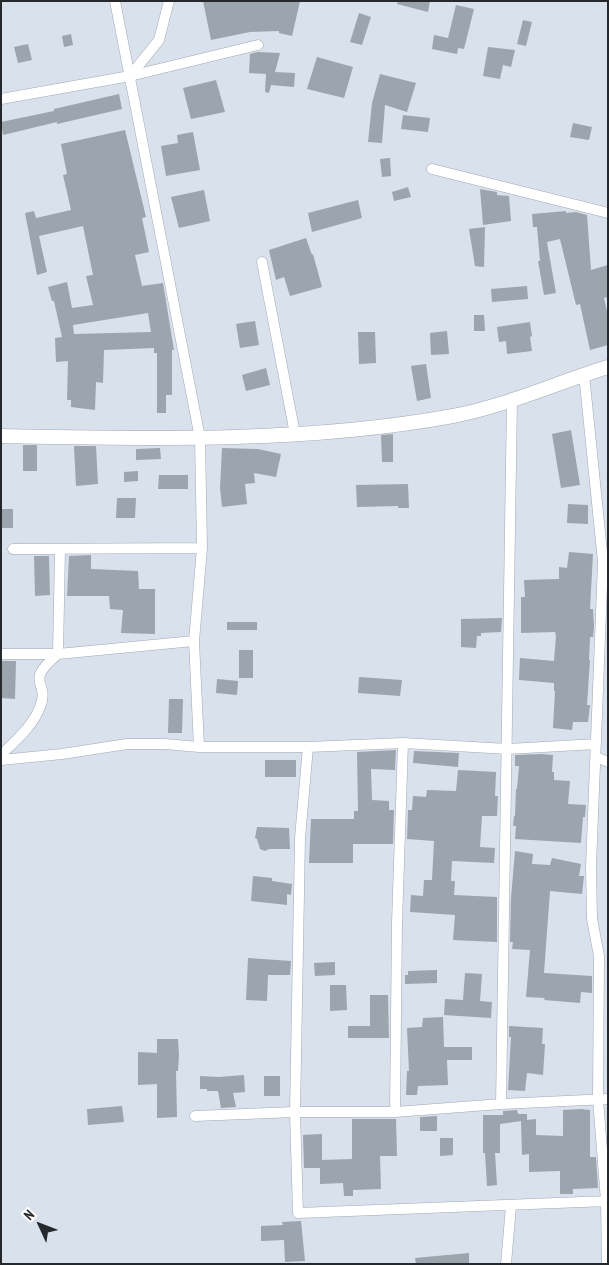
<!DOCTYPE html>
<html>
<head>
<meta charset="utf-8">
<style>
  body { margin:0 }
  #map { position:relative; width:609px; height:1265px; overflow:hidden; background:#d8e1ec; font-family:"PT Sans Narrow",sans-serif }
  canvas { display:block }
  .frame { position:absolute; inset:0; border:2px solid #25282c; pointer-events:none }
  .north { position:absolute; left:15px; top:1200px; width:50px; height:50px; -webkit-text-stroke:4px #fff; paint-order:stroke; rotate:313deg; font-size:14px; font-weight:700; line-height:20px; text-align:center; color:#25282c }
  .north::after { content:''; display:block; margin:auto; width:18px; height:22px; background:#25282c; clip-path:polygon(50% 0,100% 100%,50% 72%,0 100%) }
</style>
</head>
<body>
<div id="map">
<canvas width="609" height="1265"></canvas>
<div class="frame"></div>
<div class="north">N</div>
</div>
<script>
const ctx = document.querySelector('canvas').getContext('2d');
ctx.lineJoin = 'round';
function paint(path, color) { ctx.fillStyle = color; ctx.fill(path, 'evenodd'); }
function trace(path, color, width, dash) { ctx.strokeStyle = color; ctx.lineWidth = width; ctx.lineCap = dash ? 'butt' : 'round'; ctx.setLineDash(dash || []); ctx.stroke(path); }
paint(new Path2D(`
  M203,1H300L292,36L279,33V31L250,32L211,40Z
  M398,1H430L428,12L397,4Z
  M456,5L474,9L464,49L458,48L457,54L432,49L434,35L448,38Z
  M359,13L371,17L362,45L350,42Z
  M523,20L532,22L526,46L517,44Z
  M71,34L73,45L64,47L62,36Z
  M28,44L32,60L18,63L14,47Z
  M488,47L515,50L511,67L503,65L500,79L483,76Z
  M257,52L280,53L275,72L295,73L294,87L271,85L269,93L265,92L266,74L249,73L250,54Z
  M317,57L353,67L344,98L307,89Z
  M380,74L416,83L407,112L385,105L382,143L368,142L372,103Z
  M216,80L225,112L191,119L183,88Z
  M119,94L122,109L57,124V122L3,135L1,122L54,111V109Z
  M403,115L430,118L428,132L401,129Z
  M573,123L592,127L589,140L570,137Z
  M125,130L146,217L142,218L149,252L135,255L142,286L163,283L174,350H172V395H166V413H157V353H154V348L104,350L103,383L96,382L95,410L71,407V400H67L68,361L56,362L55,338L62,337L54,301H52L48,287L67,282L72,308L93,305L86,276L93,275L83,226L39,236L47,272L37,275L25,213L34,211L36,218L71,210L63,175L67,174L61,144ZM148,313L151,332L74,334L73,325Z
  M193,132L200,170L166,176L161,146L178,143L177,135Z
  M390,158L391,176L382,177L380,159Z
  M408,187L411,197L394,201L392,192Z
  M480,189L497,192V195L509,196L511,221L483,225Z
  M204,190L210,221L179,228L171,197Z
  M358,200L362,218L312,232L308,213Z
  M566,211V213L576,212L587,215L591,270L608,265V297L604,298L608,316V345L590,350L580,304L576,305L560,239L547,242L556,293L544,295L538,261H540L537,227H533L532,214Z
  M485,227L484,267L475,266L469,229Z
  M306,238L312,255L313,254L322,287L290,296L284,277L276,280L269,250Z
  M527,286L528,299L492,302L491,289Z
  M474,315H484L485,331H474Z
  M255,321L259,345L240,348L236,324Z
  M530,322L532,336L530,337L532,351L507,354L506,341L499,342L497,327Z
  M447,331L449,354L431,355L430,333Z
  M358,332H375L376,363L359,364Z
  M426,364L431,398L417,401L411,366Z
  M266,368L270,385L246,391L242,375Z
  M571,430L580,485L561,488L552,434Z
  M393,434V462H382L381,435Z
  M23,445H37V471H23Z
  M74,446H96L98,484L76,486Z
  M160,448L161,459L136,460V449Z
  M222,448L258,449L281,454L276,477L254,473L255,483L245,484L247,504L222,507L220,488Z
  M138,471V481L124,482V472Z
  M159,475H188V489H158Z
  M408,484L409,508H398V506L357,507L356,485Z
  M117,498H136L135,518H116Z
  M568,504L588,505V524L567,523Z
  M1,509H13V528H1Z
  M569,552L593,554L590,609H593L594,626L593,637H590L589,660H590L587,705H590L588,722H573L572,730L553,728L555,691H554V683L519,680L520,658L554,661L556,636L555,632L521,633V597H525L524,580L559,579V567L567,568Z
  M91,555V569L138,571L139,589H155V634L121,633L123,610L110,609L109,596H67L69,556Z
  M34,556H49L50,595L35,596Z
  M502,618L501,632L481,633V636H477L476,648L461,647V619Z
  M227,622H257V630H227Z
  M239,650H253V678H239Z
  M1,661H16L15,699L1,698Z
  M359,677L402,680L400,696L358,693Z
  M217,679L238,681L237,695L216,693Z
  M169,699H183L182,733H168Z
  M396,750L395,770L371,769L372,800L389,801V810H394L393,844H353V863H309L311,819H354V811H358L357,752Z
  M414,751L459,753L458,767L413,763Z
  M541,754L553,755L552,772H554V780L570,781L568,804L586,805L585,817H583L581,843L515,839L516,826H513L514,816H515L516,789H517L519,766H515V755Z
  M265,760H296V777H265Z
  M458,770L496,772L495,796H498L497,816H482L480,847L495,848L494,863L452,861L451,881H455L454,895L497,897V942L453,940L455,915L410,912L411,895L423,896L424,880H432L434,841L407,839L408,810H412L413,796L426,797L427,790L456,791Z
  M257,827L289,828L290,849H269L265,851L260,849L257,839L255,838Z
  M515,851L533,854L532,864L550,865L552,858L581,864L579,876H584L582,894L550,891L544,973L592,976V993L581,992L580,1003L544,1000L545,998L526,997L530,950L512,949L513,942H510L511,898Z
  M253,876L272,878V881L292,884L291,895L287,894V905L251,901Z
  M248,958L291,961L290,975H268L267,1001L246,1000Z
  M335,962V975L315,976L314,963Z
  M437,970V983L405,984V975H408V971Z
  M465,973L482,974L480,1001L492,1002L491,1018L444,1015L445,999L463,1000Z
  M330,985H346L347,1010L330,1011Z
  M370,995H388L389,1038H348V1026H370Z
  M443,1017L444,1047H472V1060H447L448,1085L418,1086L417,1095H406L407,1071H409L407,1028L422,1027L423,1018Z
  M509,1026L543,1028L542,1044H545L543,1075L527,1073L525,1091L508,1090L511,1037H509Z
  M157,1039H178L179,1055L178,1071H176L177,1117L157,1118V1084L138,1085V1052L157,1053Z
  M244,1075L245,1092L233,1093L236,1107L221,1108L218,1091H207V1089H200V1076L219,1077Z
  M264,1076H280V1096H264Z
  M122,1106L124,1122L88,1125L87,1109Z
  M581,1109L590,1110V1157H596L598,1188L573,1189V1194H560V1171L529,1172V1154L522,1155L521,1121L500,1124V1153H495L497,1185L487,1186L485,1153H483V1115H503V1111L517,1110L518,1114H527V1120L536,1119V1135L563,1136V1110Z
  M437,1116V1131H420V1117Z
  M352,1119H396L397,1156H380L381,1189L353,1190V1196H344L343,1183L320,1184V1168H304L303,1135L322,1134V1160L352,1159Z
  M440,1138H453V1155L440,1156Z
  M301,1221L305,1261L285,1262L284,1240L261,1241V1226L283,1225L282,1222Z
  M469,1253V1264H416L415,1258Z`), '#9ca4ae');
const street = new Path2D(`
  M115,1L200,438L202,548L194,641L199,747
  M130,76L159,40L169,1
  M1,99L130,76L258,45
  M432,169L608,213
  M262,262L295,434
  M584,374L603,562L591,866L592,919L599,956L598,1099L606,1201L607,1264
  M13,549L202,548
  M1,654H58L194,641
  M308,747L300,838L295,1112L298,1213L608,1201
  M1,755C15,741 33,726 40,707C51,681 22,684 58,654L60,549
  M596,757L608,762
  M1,760L62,754L127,744H165L199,747H308L403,743L508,749L596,744
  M501,1104L512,400
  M395,1112L397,923L403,743
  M195,1116L295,1112H395L501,1104L608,1099
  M506,1264L511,1206`);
const secondary = new Path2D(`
  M1,436C151,439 305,443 453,416C506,406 556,383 608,367`);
trace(street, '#a0a8b2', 11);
trace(secondary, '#a0a8b2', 15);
trace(street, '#fff', 10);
trace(secondary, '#fff', 14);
</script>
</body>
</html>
